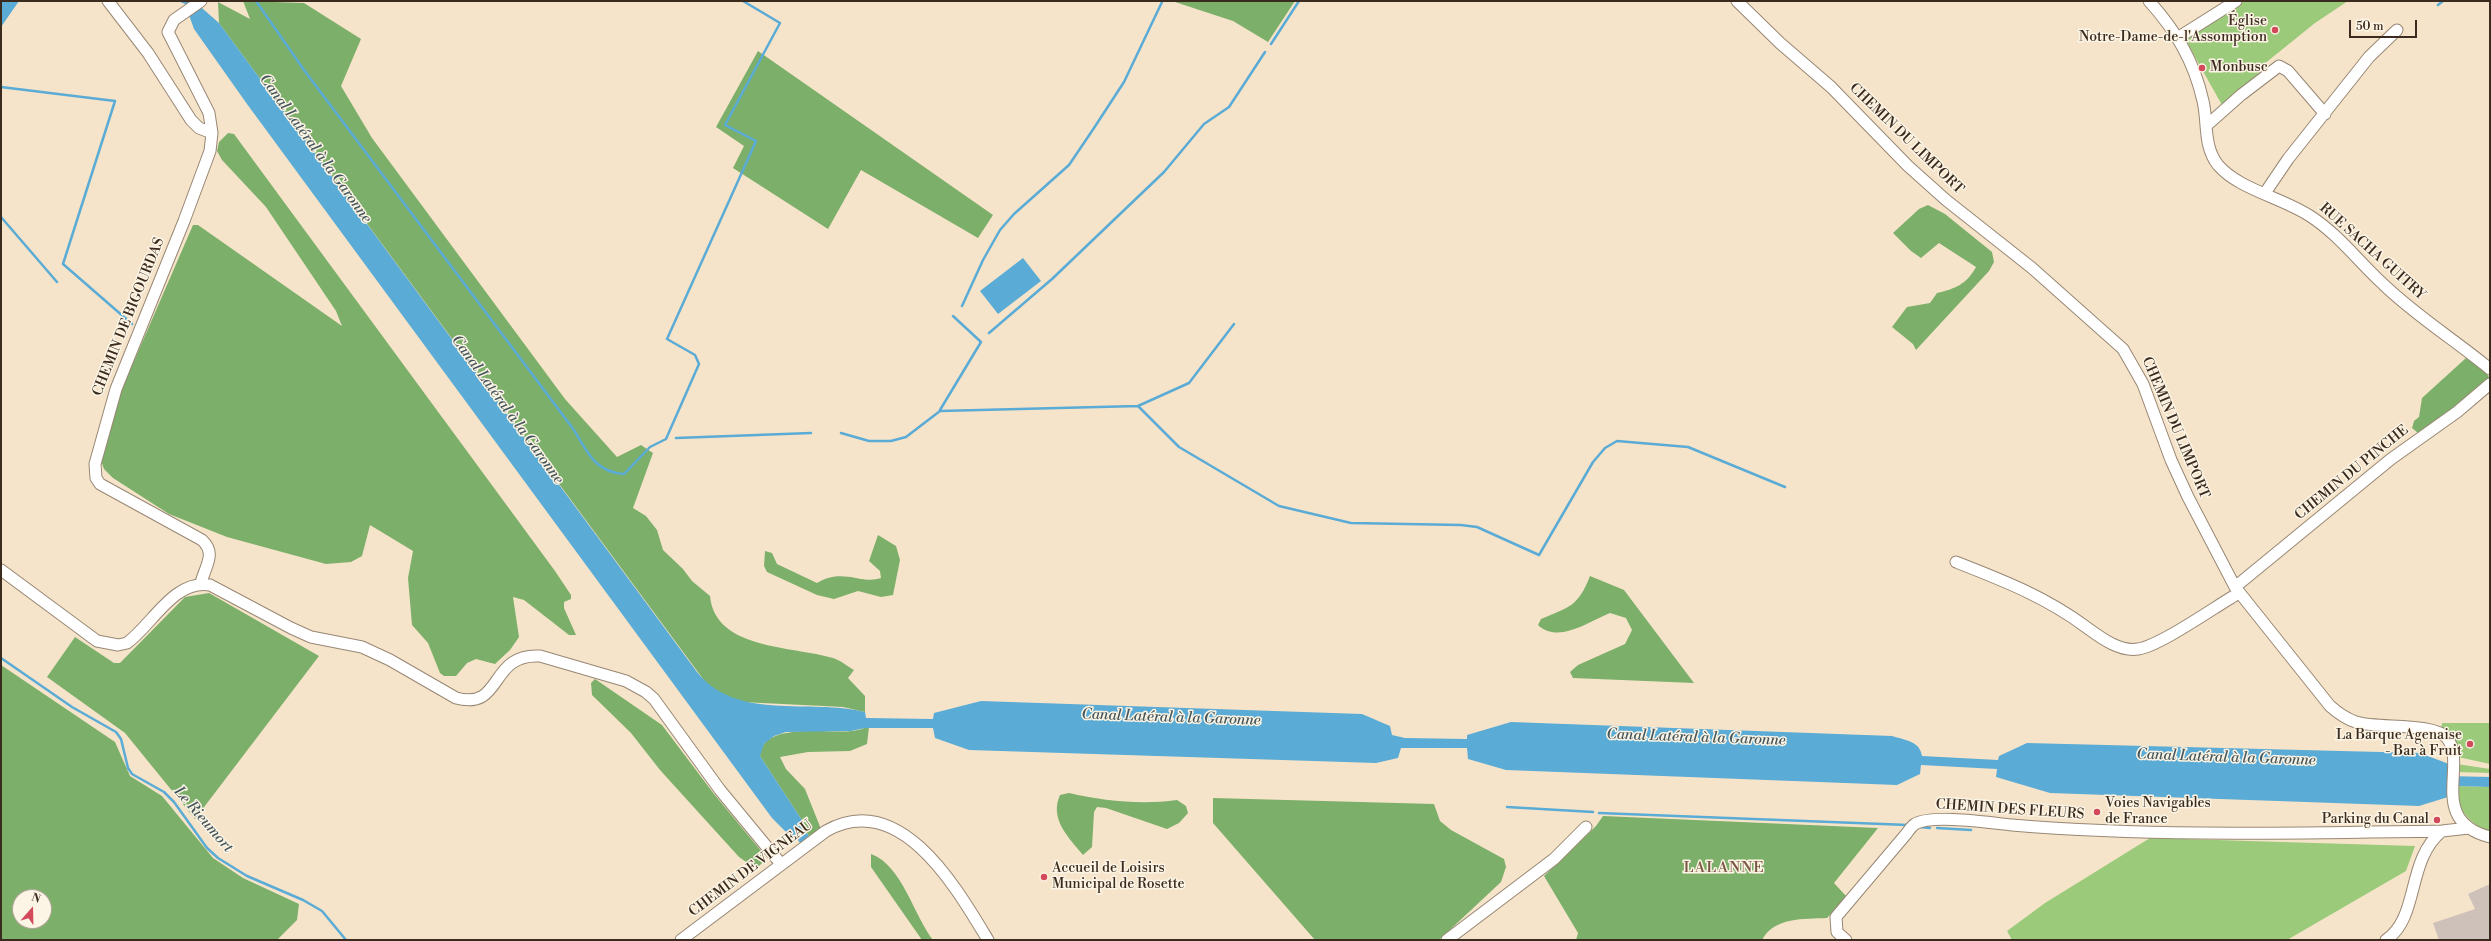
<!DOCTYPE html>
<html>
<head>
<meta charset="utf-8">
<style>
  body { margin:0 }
  #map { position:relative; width:2491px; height:941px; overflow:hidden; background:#f6e4ca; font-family:"Libre Bodoni",serif }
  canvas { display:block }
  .frame { position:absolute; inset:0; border:2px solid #3b2a1e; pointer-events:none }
  .north { position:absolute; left:12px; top:889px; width:40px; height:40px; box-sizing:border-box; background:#fcf5e5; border:1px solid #afa495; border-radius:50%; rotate:20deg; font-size:11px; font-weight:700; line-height:16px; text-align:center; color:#3b2a1e }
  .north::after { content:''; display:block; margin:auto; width:14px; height:18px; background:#d1495b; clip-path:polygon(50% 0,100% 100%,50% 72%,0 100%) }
  .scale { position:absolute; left:2349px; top:20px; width:68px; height:18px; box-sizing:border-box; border:2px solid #3b2a1e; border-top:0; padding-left:5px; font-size:12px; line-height:14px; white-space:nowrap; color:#3b2a1e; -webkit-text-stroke:3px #fcf5e5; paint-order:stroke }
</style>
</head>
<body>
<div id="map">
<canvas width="2491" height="941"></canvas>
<div class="frame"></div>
<div class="north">N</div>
<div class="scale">50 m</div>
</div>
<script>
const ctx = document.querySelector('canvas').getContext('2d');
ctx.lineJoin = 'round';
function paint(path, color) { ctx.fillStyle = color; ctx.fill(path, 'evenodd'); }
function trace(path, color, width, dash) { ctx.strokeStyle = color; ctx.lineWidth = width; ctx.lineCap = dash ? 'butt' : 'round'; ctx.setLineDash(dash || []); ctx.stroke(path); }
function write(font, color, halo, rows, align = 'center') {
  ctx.font = font + ' "Libre Bodoni",serif'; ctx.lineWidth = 3; ctx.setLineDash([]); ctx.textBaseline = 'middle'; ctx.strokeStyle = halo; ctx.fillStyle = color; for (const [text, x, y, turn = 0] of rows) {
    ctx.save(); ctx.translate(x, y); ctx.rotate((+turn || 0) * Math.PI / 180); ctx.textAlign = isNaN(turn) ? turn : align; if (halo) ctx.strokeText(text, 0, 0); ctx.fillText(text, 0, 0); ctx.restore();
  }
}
paint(new Path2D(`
  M2490,884V940H2439L2433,923L2475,909L2468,894Z`), '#cec1b9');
paint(new Path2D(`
  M2244,1H2348L2315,23L2258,69L2261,74L2222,105L2186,41L2189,33Z
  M2442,723H2490V764L2458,757L2441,731Z
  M2457,764L2490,769V773L2457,772Z
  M2456,786L2490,787V833C2469,822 2457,811 2456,786Z
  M2150,838L2415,846L2406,871L2287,940H2012L2007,931L2045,903Z`), '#9bcb7a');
paint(new Path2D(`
  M243,1L304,3L361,39L341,86L372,138L565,399L617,457L641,445L653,453L633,508L646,516L657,530L663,550L683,569L692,581L710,596C715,650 793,646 833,658C840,660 847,666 854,670L848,678L865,696V712L843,707L742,702L724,695L706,683L219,23L218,2L250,19Z
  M1172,1H1295L1268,42L1233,21Z
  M758,51L993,215L978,238L861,170L828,229L733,168L744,146L716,127Z
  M228,133L234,134L555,571L571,595V599L564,602V608L576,635H569L524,600L513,597L519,637L510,650L495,664L476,659L467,663L456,676H444L440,673L428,643L412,625L408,578L413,551L370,525L362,556L351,562L326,564L227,537L169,514L113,478L104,469L101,461L121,391L193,225H198L342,326L336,311L266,207L222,160L217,151L219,142Z
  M1928,205L1945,214L1992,252L1994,262L1989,271L1916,350L1913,344L1892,327L1907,307L1930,303L1937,293C1955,289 1967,284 1976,267L1939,243L1921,258L1911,251L1893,233L1919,209Z
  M2466,358L2485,371L2490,379L2455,409L2418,433L2412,428L2414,421L2419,417L2422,398Z
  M878,535L896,546L900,560L893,595L881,597L858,591L834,599L817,595L767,572L764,566L765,551L772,553L777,564L817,583C843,567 861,585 881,578L880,571L869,561Z
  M1590,576L1624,590L1694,683L1573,678L1570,672L1578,665L1625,644L1632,630L1626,618L1610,613C1588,622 1558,644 1538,625L1541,619C1569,607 1578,607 1590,576Z
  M209,593L319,656L195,819L125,733L47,677L75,637L114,663H120L185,597Z
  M1,665L115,742L130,776L162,796L213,858L243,878L299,904L297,920L277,940H1ZM20,897H44V921H20Z
  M595,679L662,725L714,794L762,852L763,862L758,867L752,866L739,857L660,770L631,733L592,695L591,683Z
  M869,727L867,744L850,751L808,752L780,757L786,769L805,789L821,829L809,836L805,830L807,828L760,756C762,721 828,734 851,731C857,731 863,728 869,727Z
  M1069,793C1103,801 1142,805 1177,800L1186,806L1188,813L1179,823L1167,829L1106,808L1097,807L1094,812L1092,847L1083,855C1069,838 1049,819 1060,795Z
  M1213,798L1434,804L1440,821L1451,830L1504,859L1506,867L1501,882L1439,940H1315L1213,823Z
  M1603,816L1878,828L1834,883L1847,897L1827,918C1804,919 1774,917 1762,940H1576L1578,933L1544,876L1596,826Z
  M871,854C902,865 914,916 933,940H922L871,867Z`), '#7caf6a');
paint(new Path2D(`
  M1,1H19L1,27Z
  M178,1H194L219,23L697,672C737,722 809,698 865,712L866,718L933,719L934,713L981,701L1362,714L1390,726L1392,735L1405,738L1467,739V735L1511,722L1892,736C1905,740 1920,741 1922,756L1998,760L1999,756L2027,743L2420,753L2449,764L2448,776L2490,777V787L2456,786L2448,797L2419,806L2050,793L1996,777L1997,769L1921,765L1920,774L1897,785L1506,770L1468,759L1467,748H1401L1398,758L1376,763L969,750L935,738L933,728H865L851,731L786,732L774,736L764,744L760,756L807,828L805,831L809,836L800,843L796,837L793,839L772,818L247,104L194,29L185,4Z
  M1023,258L1041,281L998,314L980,291Z`), '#5aabd5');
trace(new Path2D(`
  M256,1L304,70L574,430C588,453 595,472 624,474L650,447L666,439L699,364L695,355L667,339L756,141L725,125L780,23L743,1
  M2438,5L2443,1
  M1271,44L1299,1
  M1,87L115,101L63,264L132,324
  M1,217L57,282
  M962,306L983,260L1000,230L1014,214L1069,165L1094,128L1124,82L1162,2
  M989,333L1052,279L1164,172L1204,124L1229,107L1265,52
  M1138,406L1189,383L1234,324
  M940,410L981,342L953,316
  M841,433L869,441H891L906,437L940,411L1138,406L1179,447L1279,506L1351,523L1461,525L1477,527L1539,555L1593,462L1605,448L1617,441L1688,447L1785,487
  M676,438L811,433
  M1,658L72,707L116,732L121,739L128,768L132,774L164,792L174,802L207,848L218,858L247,876L303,900L322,911L346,940
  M1507,807L1593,812
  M1599,813L1908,825
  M1920,827L1930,828
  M1937,828L1971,830`), '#5aabd5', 2.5);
const minor = new Path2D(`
  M108,1L148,53L191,120L199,128L212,133
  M1737,1L1780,43L1831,87L1908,166L1946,200L2032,268L2123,349L2143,384L2171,460L2188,497L2235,587L2330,706C2338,713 2346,719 2356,722C2378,729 2433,722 2447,738C2468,764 2427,821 2490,837
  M2149,1C2176,31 2194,61 2203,101C2208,122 2203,146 2218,165C2238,189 2283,198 2310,216C2338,234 2359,262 2383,284C2416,316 2455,340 2490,369
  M2179,37L2236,1
  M2206,126L2241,95L2279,66L2288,71L2325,114
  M2265,193L2288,159L2369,57L2397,30
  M1956,562C2002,580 2046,597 2086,627C2100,637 2119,652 2138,649C2160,646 2216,606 2239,593
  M1,570L97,641L118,645L127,643C152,625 174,579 210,585L291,628L311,637L362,647L390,660L456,698C504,711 488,653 540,656L626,681L646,692L654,699L720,790L781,864
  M201,583C205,566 217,554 202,540L100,484L96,478L95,464L116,389L184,221L210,151L212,133L209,113L168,32L174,20L201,1
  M2235,587L2391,459L2457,412L2490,384
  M681,940L826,831C900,789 956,887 988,940
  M1447,940L1554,859L1586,827
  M1846,940L1837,932L1836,917L1907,833C1909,830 1912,826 1915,824C1932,814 1991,823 2012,825C2155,837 2298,833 2442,831L2469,828
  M2386,940C2420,917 2406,860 2442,831`);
trace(minor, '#988774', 13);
trace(minor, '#fff', 11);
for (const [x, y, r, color] of [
  [2275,30,4,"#d1495b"],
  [2202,68,4,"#d1495b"],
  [2470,744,4,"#d1495b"],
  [2097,812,4,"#d1495b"],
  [2437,820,4,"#d1495b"],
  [1044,877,4,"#d1495b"]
]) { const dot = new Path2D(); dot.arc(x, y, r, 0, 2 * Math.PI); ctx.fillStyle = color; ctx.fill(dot); trace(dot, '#fcf5e5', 1.5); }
write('14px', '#3b2a1e', '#fcf5e5', [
  ["Église",2267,22],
  ["Notre-Dame-de-l'Assomption",2267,38],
  ["Monbusc",2210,68,"left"],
  ["La Barque Agenaise",2462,736],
  ["- Bar à Fruit",2462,752],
  ["Voies Navigables",2105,804,"left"],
  ["de France",2105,820,"left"],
  ["Parking du Canal",2429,820],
  ["Accueil de Loisirs",1052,869,"left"],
  ["Municipal de Rosette",1052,885,"left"]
], 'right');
write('14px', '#3b2a1e', '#fcf5e5', [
  ["CHEMIN DU LIMPORT",1906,139,44],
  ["RUE SACHA GUITRY",2372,252,42],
  ["CHEMIN DE BIGOURDAS",129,317,-68],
  ["CHEMIN DU LIMPORT",2175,428,67],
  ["CHEMIN DU PINCHE",2352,473,-39],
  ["CHEMIN DES FLEURS",2010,810,4],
  ["CHEMIN DE VIGNEAU",751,869,-37]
]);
write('italic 15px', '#46575e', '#fcf5e5', [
  ["Canal Latéral à la Garonne",315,149,54],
  ["Canal Latéral à la Garonne",507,410,54],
  ["Canal Latéral à la Garonne",1171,718,2],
  ["Canal Latéral à la Garonne",1696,738,2],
  ["Canal Latéral à la Garonne",2226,758,2],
  ["Le Rieumort",203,820,49]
]);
ctx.letterSpacing = '1px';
write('15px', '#795440', '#fcf5e5', [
  ["LALANNE",1724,868]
]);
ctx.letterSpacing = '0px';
</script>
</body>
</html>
